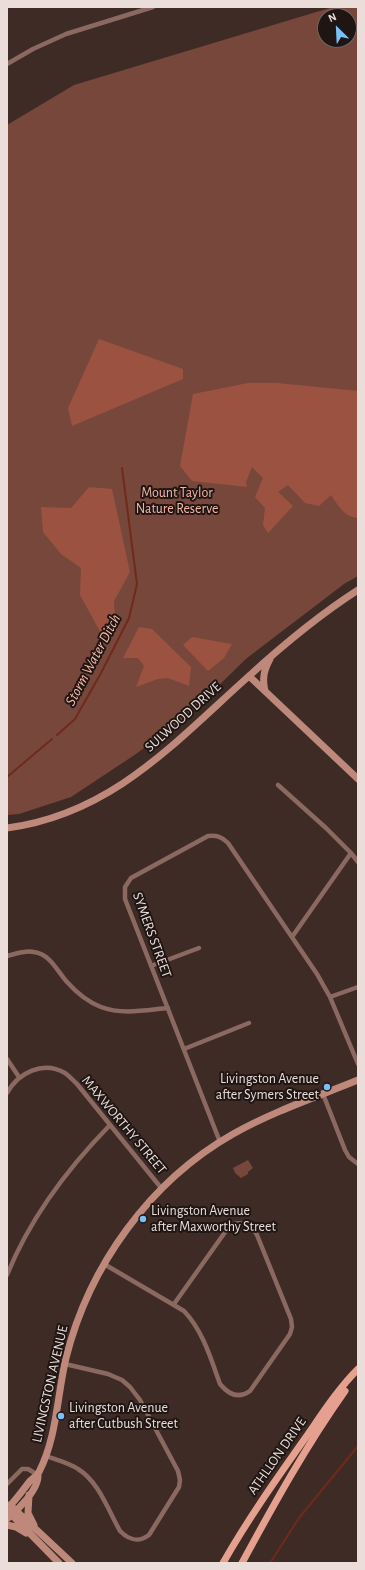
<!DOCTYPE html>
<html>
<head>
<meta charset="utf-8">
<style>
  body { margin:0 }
  #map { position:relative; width:365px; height:1570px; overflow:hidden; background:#3f2b26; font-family:"Alegreya Sans",sans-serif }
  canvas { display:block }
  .frame { position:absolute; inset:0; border:8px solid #ebddda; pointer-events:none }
  .north { position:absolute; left:317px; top:8px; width:40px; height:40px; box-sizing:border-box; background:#1f1614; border:1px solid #716663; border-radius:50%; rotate:336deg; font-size:11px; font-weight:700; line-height:16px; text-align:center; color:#ebddda }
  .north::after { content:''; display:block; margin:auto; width:14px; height:18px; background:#79bff8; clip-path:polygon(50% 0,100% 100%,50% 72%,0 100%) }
</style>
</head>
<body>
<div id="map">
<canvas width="365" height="1570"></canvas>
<div class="frame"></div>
<div class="north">N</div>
</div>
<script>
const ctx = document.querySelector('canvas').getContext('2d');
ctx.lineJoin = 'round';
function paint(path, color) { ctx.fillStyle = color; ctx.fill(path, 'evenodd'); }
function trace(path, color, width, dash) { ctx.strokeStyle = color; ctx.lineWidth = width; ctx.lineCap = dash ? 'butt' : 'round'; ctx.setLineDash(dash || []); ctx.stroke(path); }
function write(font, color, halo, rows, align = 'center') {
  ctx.font = font + ' "Alegreya Sans",sans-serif'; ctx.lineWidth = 4; ctx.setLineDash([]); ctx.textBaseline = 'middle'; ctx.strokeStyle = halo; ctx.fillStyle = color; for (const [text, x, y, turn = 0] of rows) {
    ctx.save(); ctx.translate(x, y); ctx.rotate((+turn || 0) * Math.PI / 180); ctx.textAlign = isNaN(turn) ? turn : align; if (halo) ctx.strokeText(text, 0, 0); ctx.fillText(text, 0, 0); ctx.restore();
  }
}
paint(new Path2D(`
  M333,7H358V576L344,584L247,658L184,719L133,756L71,797L19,814L7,815V125L74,85ZM325,16H349V40H325Z
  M248,1160L253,1168L248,1172V1174L241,1178L235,1173L233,1168Z`), '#77473b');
paint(new Path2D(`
  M99,339L183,369V379L72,426L68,408Z
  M248,383H277L358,391V518C344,517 338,505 331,495L319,506L305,503L288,485L278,492L293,506L268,533L263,525L265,508L255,497L263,478L252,467L246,482L247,487L192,481L180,466L193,394Z
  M89,487L112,489L130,572L114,601L115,615L118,626L107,644L80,595L81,568L61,554L43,532L41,507L71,508Z
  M139,627L152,629L191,667L189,686L168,678L158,679L136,687L144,666L138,658H123Z
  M192,637L232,644L224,658L208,671L183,645Z`), '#9c5241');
trace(new Path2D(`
  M57,735L75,719L101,673L129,618L137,584L122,468
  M7,777L52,739
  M270,1563L299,1518L358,1446`), '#6f2a1b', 2);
trace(new Path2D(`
  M7,64L33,49L66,34L153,7
  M278,785L326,828L351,853
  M292,937L351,853L358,862
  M7,956C15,954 26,950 34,952C50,954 57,971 67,982C76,992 88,1002 101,1007C122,1015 146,1010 168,1008
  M151,966L199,948
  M330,997L358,987
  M184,1049L249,1023
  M7,1059L19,1077
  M7,1093C18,1073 43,1060 65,1073C69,1076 73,1080 77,1084L162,1189
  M323,1094L345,1150L349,1157L358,1164
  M220,1142L125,899V887L131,878L208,836C217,835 222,837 228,843L317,974L330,997L358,1064
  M104,1264L184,1311C203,1331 211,1359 220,1384C229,1395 239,1399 250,1391L290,1334L292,1327L291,1319L257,1235C251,1224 238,1219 228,1228L174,1304
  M7,1275C30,1218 67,1169 110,1125
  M46,1456C57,1460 69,1463 78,1469C99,1482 108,1510 120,1531C129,1540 138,1543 149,1535L179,1487L180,1480L178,1471L140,1400L130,1387L122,1380L108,1374L65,1364
  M7,1484L22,1469H28L38,1475`), '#8b6961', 4.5);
trace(new Path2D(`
  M249,676L358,779
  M265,691C262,678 264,670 270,659
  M7,828C112,814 174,743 249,676C283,645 319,615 358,590
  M29,1495L28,1513L34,1525
  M10,1505L72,1563
  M7,1509C16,1500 23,1490 30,1481C33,1478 37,1476 39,1472C57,1437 57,1396 66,1358C89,1266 150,1181 233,1134C272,1112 316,1097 358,1080
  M7,1510L59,1563
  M7,1519C18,1510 39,1489 38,1475
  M7,1525L16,1527L26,1533`), '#be887b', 7);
trace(new Path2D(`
  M223,1563C248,1519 277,1478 306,1437C322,1414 338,1389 358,1369
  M242,1563C274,1504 306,1446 345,1391`), '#e5a08f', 7);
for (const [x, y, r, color] of [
  [327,1087,4,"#79bff8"],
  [143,1219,4,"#79bff8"],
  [61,1416,4,"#79bff8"]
]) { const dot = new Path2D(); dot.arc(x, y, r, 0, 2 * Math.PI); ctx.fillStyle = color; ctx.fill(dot); trace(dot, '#1f1614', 1.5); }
write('14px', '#f6b5a6', '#1f1614', [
  ["Mount Taylor",177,493],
  ["Nature Reserve",177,509]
]);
write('14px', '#ebddda', '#1f1614', [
  ["SULWOOD DRIVE",183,717,-42],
  ["SYMERS STREET",152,935,70],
  ["MAXWORTHY STREET",124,1125,50],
  ["LIVINGSTON AVENUE",50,1384,-77],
  ["ATHLLON DRIVE",277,1456,-55]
]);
write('14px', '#ebddda', '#1f1614', [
  ["Livingston Avenue",319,1079,"right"],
  ["after Symers Street",319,1095,"right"],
  ["Livingston Avenue",151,1211],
  ["after Maxworthy Street",151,1227],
  ["Livingston Avenue",69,1408],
  ["after Cutbush Street",69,1424]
], 'left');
write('italic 15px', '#fdbcac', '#1f1614', [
  ["Storm Water Ditch",93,660,-62]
]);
</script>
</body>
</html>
